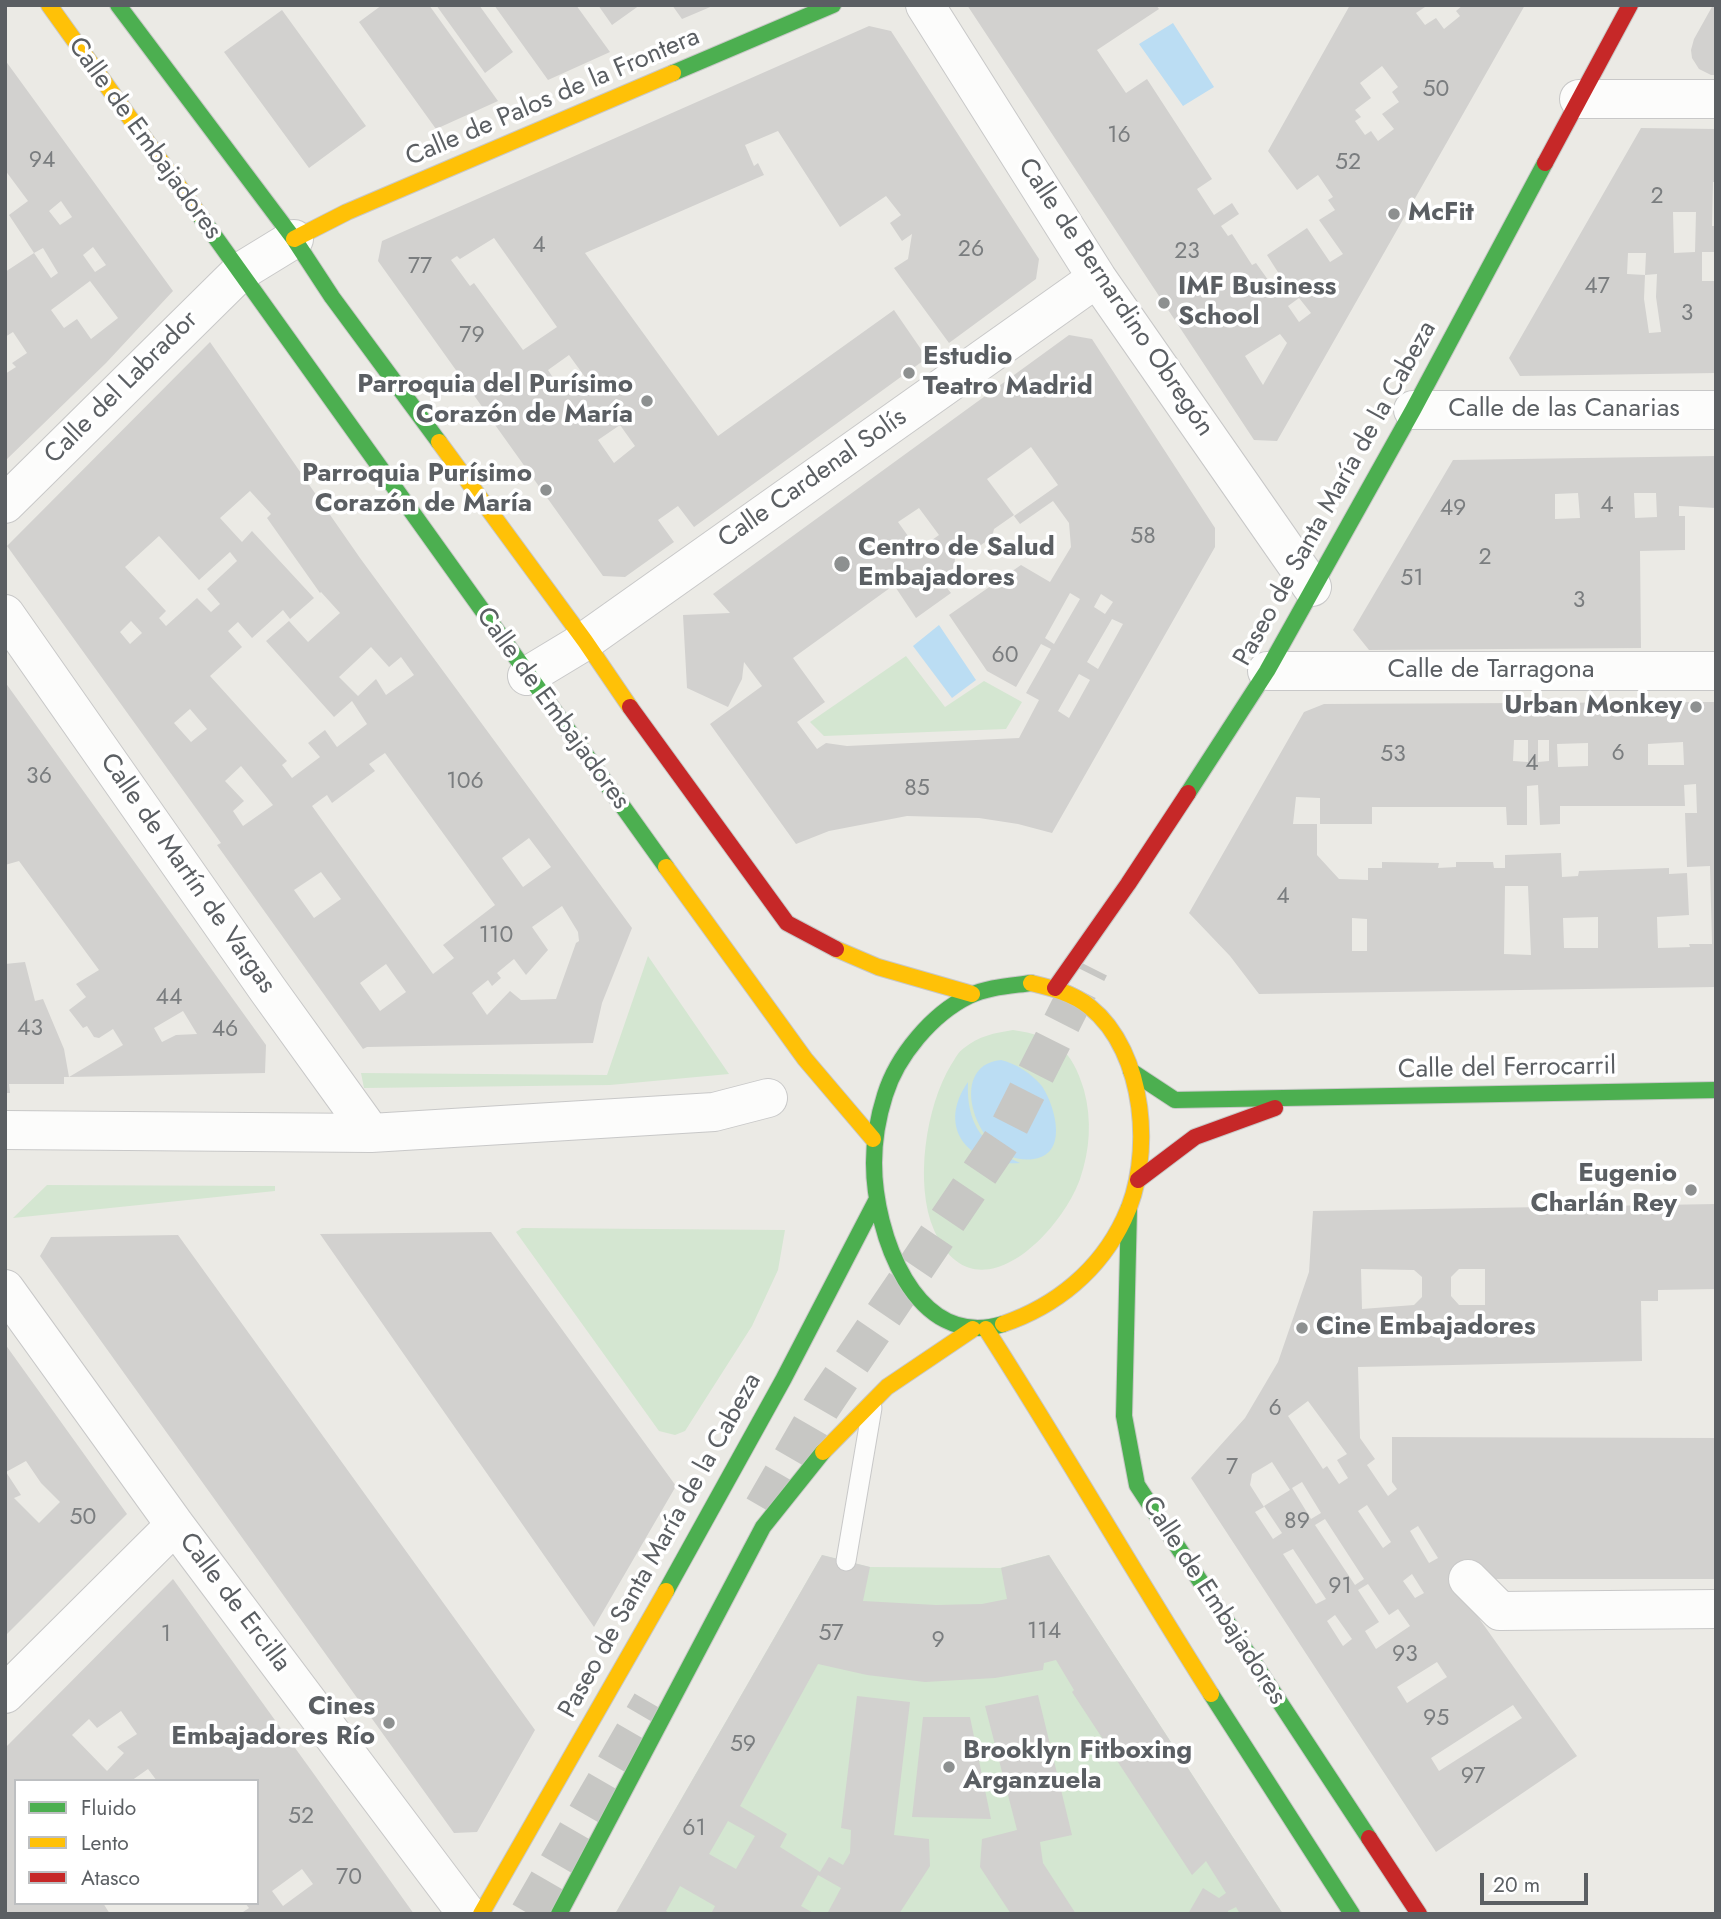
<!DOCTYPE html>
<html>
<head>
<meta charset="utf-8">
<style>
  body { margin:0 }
  #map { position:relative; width:1721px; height:1919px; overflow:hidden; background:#ebeae5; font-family:Jost,sans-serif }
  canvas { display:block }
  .frame { position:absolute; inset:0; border:7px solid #5b5f63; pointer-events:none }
  .legend { position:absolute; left:14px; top:1779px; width:245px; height:126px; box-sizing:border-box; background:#fff; border:2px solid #bdbfc1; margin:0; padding:9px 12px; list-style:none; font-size:21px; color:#5b5f63 }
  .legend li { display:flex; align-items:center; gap:14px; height:35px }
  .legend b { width:35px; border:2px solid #bdbfc1 }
  .scale { position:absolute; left:1480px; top:1873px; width:108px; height:32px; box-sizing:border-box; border:4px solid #5b5f63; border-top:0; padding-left:9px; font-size:21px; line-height:24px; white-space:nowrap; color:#5b5f63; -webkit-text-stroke:5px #fff; paint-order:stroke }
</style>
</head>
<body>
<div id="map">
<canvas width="1721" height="1919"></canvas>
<div class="frame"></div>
<ul class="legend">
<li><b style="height:9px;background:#4caf50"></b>Fluido</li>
<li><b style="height:9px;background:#ffc107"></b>Lento</li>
<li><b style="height:9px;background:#c62828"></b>Atasco</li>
</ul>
<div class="scale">20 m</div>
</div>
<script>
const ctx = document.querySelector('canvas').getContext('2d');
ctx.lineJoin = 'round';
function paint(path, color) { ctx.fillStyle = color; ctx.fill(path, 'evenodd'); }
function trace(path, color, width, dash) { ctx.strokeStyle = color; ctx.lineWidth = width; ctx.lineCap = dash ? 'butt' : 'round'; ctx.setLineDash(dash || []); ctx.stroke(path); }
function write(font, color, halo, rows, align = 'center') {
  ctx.font = font + ' Jost,sans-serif'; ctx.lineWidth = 7; ctx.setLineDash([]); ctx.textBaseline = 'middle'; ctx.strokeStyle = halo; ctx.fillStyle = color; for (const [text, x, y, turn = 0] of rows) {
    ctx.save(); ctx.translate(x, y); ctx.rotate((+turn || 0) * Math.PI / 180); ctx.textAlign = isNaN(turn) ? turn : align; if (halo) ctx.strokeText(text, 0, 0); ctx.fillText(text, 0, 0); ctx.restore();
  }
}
paint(new Path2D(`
  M906,656L945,707L984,681L1022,702L1006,729L824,736L810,722Z
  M648,956L729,1074L610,1085L364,1088L361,1073L607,1075Z
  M1013,1030C1054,1036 1072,1049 1084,1090C1092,1120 1090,1150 1080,1179C1059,1237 973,1320 934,1230C914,1184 926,1106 951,1065C955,1059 958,1052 964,1048C979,1036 994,1033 1013,1030Z
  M47,1185L275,1186V1191L13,1218Z
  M522,1228L785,1230L778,1270L752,1326L685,1431L675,1435L659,1431L516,1232Z
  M822,1555L870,1567L1000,1568L1049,1555L1283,1914H615Z`), '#d4e6d1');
paint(new Path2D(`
  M1173,23L1214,87L1183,106L1139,44Z
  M939,625L976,680L952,698L913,646Z
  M1001,1060C1015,1063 1032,1074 1041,1085C1053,1101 1068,1147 1041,1157C984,1178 939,1066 1001,1060Z
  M968,1082C966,1124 983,1146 1020,1163C968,1167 936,1127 968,1082Z`), '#bbddf3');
paint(new Path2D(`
  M382,5H429L498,101L436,129L359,22Z
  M436,5H479L513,52L485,73Z
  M494,5H576L610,52L548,80Z
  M598,5H640L612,25Z
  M672,5H715L682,19Z
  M967,5H1156L1159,9L1097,50L1126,93L1147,79L1212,179L1197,189L1214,215L1232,203L1239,214L1221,226L1228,236L1232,234L1252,265L1256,263L1271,284L1281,277L1267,255L1307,228L1330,262L1343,254L1319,220L1335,210L1328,200L1333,197L1318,175L1297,190L1268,151L1350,5H1428L1416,13L1425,25L1436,18L1444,29L1460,16L1456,11L1463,5H1525L1277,441L1254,440ZM1382,66L1398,87L1392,92L1399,102L1382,114L1394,129L1378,141L1371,131L1365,135L1355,121L1361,117L1355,110L1371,98L1360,83ZM1299,298L1311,313L1299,322L1288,306ZM1280,334L1287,343L1263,385L1245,356Z
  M1713,5H1716V75H1711L1699,69L1692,58L1691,50L1694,39Z
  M282,10L366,126L309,168L224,52Z
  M869,26L891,31L1039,259L1036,279L949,343L894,268L908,259L912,234L902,241L890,223L901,215L886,196L840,227L778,131L745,145L754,166L758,163L764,175L585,253L718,436L894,310L927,358L694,527L678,506L658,520L674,542L625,577L603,576L378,261L382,241ZM494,238L557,327L523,350L474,283L470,286L451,260L457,256L460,259ZM569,355L585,377L563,393L548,370ZM620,425L635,446L614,463L598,440Z
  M5,60L173,291L106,363L5,461V374L16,367L12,363L27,353L13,332L5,337V272L34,253L51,278L58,273L43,248L34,253L9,215L28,201L5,170ZM61,201L72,217L60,225L49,211ZM93,247L106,265L95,272L83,255ZM90,281L118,318L91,339L77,319L64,328L51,310Z
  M1641,128L1716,129V182H1713L1712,226H1716V252H1702V281H1716V373L1520,376L1509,358ZM1673,212H1696L1695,252L1674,253ZM1628,253H1646L1645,275L1627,274ZM1657,274L1656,297L1661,332L1649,333L1644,299L1645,275Z
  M1069,335L1092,339L1215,528V547L1052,833L1018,824L979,818L907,816L829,831L796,844L710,724L762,686L744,662L742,679L728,707L687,688L683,615L730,613L713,594ZM1031,447L1058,485L1014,516L1020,524L1053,501L1069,523L1071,547L1050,582L1021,565L949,615L987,671L1016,687L1041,644L1051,649L1026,693L1039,700L1019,738L847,746L826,743L817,749L797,722L825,702L793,658L894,585L916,618L951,593L940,579L954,568L955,558L966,556L992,537L994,529L1014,515L987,479ZM919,508L939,535L918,550L898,522ZM1070,593L1080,599L1054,644L1045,638ZM1101,594L1113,602L1105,614L1094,607ZM1112,619L1123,624L1098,669L1087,662ZM1079,674L1090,680L1069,718L1058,711Z
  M210,342L360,558L632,928L602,1003L593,1043L367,1047L363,1049L217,845L221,843L7,546ZM250,491L271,514L267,518L320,593L321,592L340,613L308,642L289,621L266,641L334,717L352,701L367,724L337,747L325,730L308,743L320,757L292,778L282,765L287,761L210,676L242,647L228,631L238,622L252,638L283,610L290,619L314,598L252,531L242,542L220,518ZM159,536L199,580L230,552L237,561L207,589L220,604L211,612L197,598L166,626L159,618L166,611L125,567ZM131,621L142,633L130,644L120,632ZM371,647L389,667L401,657L414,675L386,695L376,679L358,696L339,677ZM190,709L207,729L191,742L174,723ZM385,753L495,905L443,945L454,958L433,974L312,806L327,795L332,803L375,771L369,764ZM241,766L273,805L243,826L233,811L244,801L225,781ZM529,838L551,867L523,887L502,858ZM321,872L341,899L314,918L294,890ZM562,906L578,932L579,941L576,943L556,999L521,1000L510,991L487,1015L472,993L488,980L492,986L501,978L497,973L514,959L526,975L548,950L532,927ZM386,964L406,992L380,1011L360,983Z
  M1716,456V508L1679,506V516H1685V550L1640,551L1641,648L1369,650L1353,630L1453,460ZM1578,493L1580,518L1555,519V494ZM1634,493H1656L1657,517L1635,518Z
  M5,682L266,1045L265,1073L69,1077L123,1045L113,1029L99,1038L94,1037L87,1026L83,1028L69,1010L86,997L76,984L99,970L19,861L5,865ZM183,1011L197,1034L176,1035L162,1042L154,1028Z
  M1716,702V987L1259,994L1230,956L1189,913L1304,712L1324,704ZM1514,740H1528V762L1513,761ZM1538,740H1549V761L1538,762ZM1683,742L1684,765H1648V744ZM1588,743V766L1558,767L1557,744ZM1696,784L1697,813H1685L1687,867L1710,866L1712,944H1689L1690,947L1658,948L1657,917L1689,915L1687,873L1669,874V868L1579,871L1578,876L1562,877L1561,853L1505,855V868H1494L1493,862H1456V867L1438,868L1439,863L1382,862V868H1368V880L1339,879L1317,855V824H1293L1296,797L1320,798V824H1372V807H1506L1507,825H1527V786L1538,785L1540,825L1560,824V806H1685L1684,785ZM1505,886H1528L1531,955L1504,954ZM1598,917V948H1564L1563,918ZM1352,918L1367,919V951H1352Z
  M25,962L35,1001L43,999L64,1049L69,1077H64V1084H9L10,1093H5V964Z
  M1716,1204V1289L1658,1290V1301H1641L1642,1361L1358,1367L1360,1438L1375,1459L1367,1465L1388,1496L1397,1489L1392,1482V1437L1716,1438V1579H1451L1577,1756L1436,1852L1191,1478L1245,1418L1278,1362L1309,1272L1313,1211ZM1361,1269L1414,1270L1422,1277V1297L1414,1305L1362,1309ZM1459,1269H1485V1305H1459L1451,1296V1277ZM1308,1401L1347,1454L1337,1460L1348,1478L1339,1484L1327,1466L1323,1469L1288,1416ZM1272,1462L1290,1490L1264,1506L1282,1533L1273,1539L1255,1512L1264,1507L1250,1485L1252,1474ZM1302,1482L1321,1513L1311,1519L1292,1488ZM1367,1505L1391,1542L1383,1548L1358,1511ZM1325,1519L1364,1579L1355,1585L1315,1525ZM1418,1526L1438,1558L1429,1563L1410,1531ZM1293,1549L1326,1599L1316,1604L1283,1554ZM1412,1574L1424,1593L1415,1598L1403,1581ZM1368,1584L1389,1615L1398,1609L1410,1626L1376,1649L1365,1631L1379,1622L1358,1590ZM1335,1615L1352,1639L1343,1646L1327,1621ZM1437,1662L1447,1677L1407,1703L1397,1687ZM1513,1705L1522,1718L1439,1771L1431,1758Z
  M491,1232L676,1486L594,1627L320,1234Z
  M178,1235L535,1730L477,1832L454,1833L40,1256L51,1237Z
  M5,1344L127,1514L5,1636ZM26,1461L41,1483L60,1502L39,1523L14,1498L21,1495L6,1472Z
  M822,1555L870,1567L863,1601L936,1605L982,1604L1007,1599L1001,1568L1049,1555L1283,1914H1240L1236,1907L1228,1911V1914H1188L1203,1888L1219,1898L1226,1893L1206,1861L1192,1875L1072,1692L1074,1690L1056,1660L1044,1663L1043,1670L995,1678L925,1682L867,1675L818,1664L740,1806L787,1834L780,1847L820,1872L829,1857L843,1865L850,1853L851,1830L841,1828L857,1696L910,1702L894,1835L929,1839L930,1866L899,1914H827L841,1888L818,1875L801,1906L815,1914H711L715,1906L680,1886L666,1911L670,1914H615ZM728,1821L755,1836L736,1869L709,1854Z
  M173,1579L311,1770L414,1914H240L249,1908L245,1903H257V1781H157L148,1769L131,1781H16V1903H103L110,1914H5V1748ZM121,1711L137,1734L117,1747L124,1753L107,1771L72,1735L89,1719L97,1728ZM302,1869L313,1884L283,1906L272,1891Z
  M1038,1695L1072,1835L1040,1842L1043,1863L1076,1914H1011L980,1867L982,1839L1017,1830L985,1706Z
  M923,1717H970L991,1819L912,1817Z`), '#d2d1cf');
trace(new Path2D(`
  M763,1508L822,1406L1004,1137L1090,967
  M529,1914L651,1703`), '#c7c7c4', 38, [38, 19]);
const lane = new Path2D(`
  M846,1561L872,1408`);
const street = new Path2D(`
  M925,5L1097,278L1312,587
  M1579,99H1716
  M1413,410H1716
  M5,504L240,272L294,239
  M5,614L268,990L371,1133
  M1267,671H1716
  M527,676L585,641L1097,278
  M5,1130L371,1133L714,1112L768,1098
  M5,1289L175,1525L467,1914
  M1468,1579L1500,1611L1716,1609
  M5,1694L175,1525`);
const fast = new Path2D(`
  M118,5L294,239L332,297L439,442
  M673,73L833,5
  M198,213L666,867
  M1188,793L1267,671L1413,410L1545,163
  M1131,1071L1175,1100L1716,1090
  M1129,1208L1124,1416L1137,1485L1369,1838
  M1003,1324C914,1351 874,1232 874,1163C874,1141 878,1117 885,1095C897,1056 932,1014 969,996C988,987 1010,986 1031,983
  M666,1591L783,1380L877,1199
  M1211,1694L1352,1914
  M559,1914L763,1527L823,1452`);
const slow = new Path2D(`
  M49,5L198,213
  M294,239L347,212L673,73
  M439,442L585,641L630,707
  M666,867L805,1059L873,1139
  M836,949L878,967L972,994
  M1003,1324C1056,1306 1100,1270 1124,1219C1154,1158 1146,1052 1090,1007C1073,993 1052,988 1031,983
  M986,1329C1063,1449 1134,1573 1211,1694
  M823,1452L887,1387L973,1329
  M481,1914L666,1591`);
const jam = new Path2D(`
  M1545,163L1630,5
  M630,707L787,923L836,949
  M1055,988L1128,884L1188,793
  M1138,1180L1195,1137L1275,1108
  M1369,1838L1419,1914`);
trace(lane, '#c8c8c8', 21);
trace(street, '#c8c8c8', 40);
trace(fast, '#c8c8c7', 18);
trace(slow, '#c8c8c7', 18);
trace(jam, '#c8c8c7', 18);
trace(lane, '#fcfcfb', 19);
trace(street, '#fcfcfb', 38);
trace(fast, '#4caf50', 16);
trace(slow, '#ffc107', 16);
trace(jam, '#c62828', 16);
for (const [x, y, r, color] of [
  [1394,214,7,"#8d9090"],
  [1164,303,7,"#8d9090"],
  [909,373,7,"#8d9090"],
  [647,401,7,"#8d9090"],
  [546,490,7,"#8d9090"],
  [842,564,9,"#8d9090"],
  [1696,707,7,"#8d9090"],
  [1691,1190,7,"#8d9090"],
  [1302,1328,7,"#8d9090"],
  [389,1723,7,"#8d9090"],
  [949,1767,7,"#8d9090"]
]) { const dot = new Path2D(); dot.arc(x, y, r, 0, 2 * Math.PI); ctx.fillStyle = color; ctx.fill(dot); trace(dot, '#fff', 2.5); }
write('23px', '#7a7d7f', null, [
  ["50",1436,90],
  ["16",1119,136],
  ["94",42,161],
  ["52",1348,163],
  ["2",1657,197],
  ["4",539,246],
  ["26",971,250],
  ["23",1187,252],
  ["77",420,267],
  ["47",1597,287],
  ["3",1687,314],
  ["79",472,336],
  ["4",1607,506],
  ["49",1453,509],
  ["58",1143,537],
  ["2",1485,558],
  ["51",1412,579],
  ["3",1579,601],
  ["60",1005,656],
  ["6",1618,754],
  ["53",1393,755],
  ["4",1532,764],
  ["36",39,777],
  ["106",465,782],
  ["85",917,789],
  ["4",1283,897],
  ["110",496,936],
  ["44",169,998],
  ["43",30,1029],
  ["46",225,1030],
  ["6",1275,1409],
  ["7",1232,1468],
  ["50",83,1518],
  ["89",1297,1522],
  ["91",1340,1587],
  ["114",1044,1632],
  ["57",831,1634],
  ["1",166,1635],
  ["9",938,1641],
  ["93",1405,1655],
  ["95",1436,1719],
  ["59",743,1745],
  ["97",1473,1777],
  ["52",301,1817],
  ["61",694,1829],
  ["70",349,1878]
]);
write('26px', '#5b5f63', '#fff', [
  ["Calle de Palos de la Frontera",553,98,-23],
  ["Calle de Embajadores",144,139,54],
  ["Calle de Bernardino Obregón",1115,298,56],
  ["Calle del Labrador",122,388,-45],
  ["Calle de las Canarias",1564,410],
  ["Calle Cardenal Solís",813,479,-35],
  ["Paseo de Santa María de la Cabeza",1336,494,-61],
  ["Calle de Tarragona",1491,671],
  ["Calle de Embajadores",552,709,54],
  ["Calle de Martín de Vargas",187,874,55],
  ["Calle del Ferrocarril",1507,1069,-1],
  ["Paseo de Santa María de la Cabeza",661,1546,-61],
  ["Calle de Embajadores",1213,1601,57],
  ["Calle de Ercilla",234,1603,53]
]);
write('bold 26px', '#5b5f63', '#fff', [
  ["McFit",1408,214],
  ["IMF Business",1178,288],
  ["School",1178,318],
  ["Estudio",923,358],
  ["Teatro Madrid",923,388],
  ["Parroquia del Purísimo",633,386,"right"],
  ["Corazón de María",633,416,"right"],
  ["Parroquia Purísimo",532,475,"right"],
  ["Corazón de María",532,505,"right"],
  ["Centro de Salud",858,549],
  ["Embajadores",858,579],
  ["Urban Monkey",1682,707,"right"],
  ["Eugenio",1677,1175,"right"],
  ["Charlán Rey",1677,1205,"right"],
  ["Cine Embajadores",1316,1328],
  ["Cines",375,1708,"right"],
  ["Embajadores Río",375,1738,"right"],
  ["Brooklyn Fitboxing",963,1752],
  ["Arganzuela",963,1782]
], 'left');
</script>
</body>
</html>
